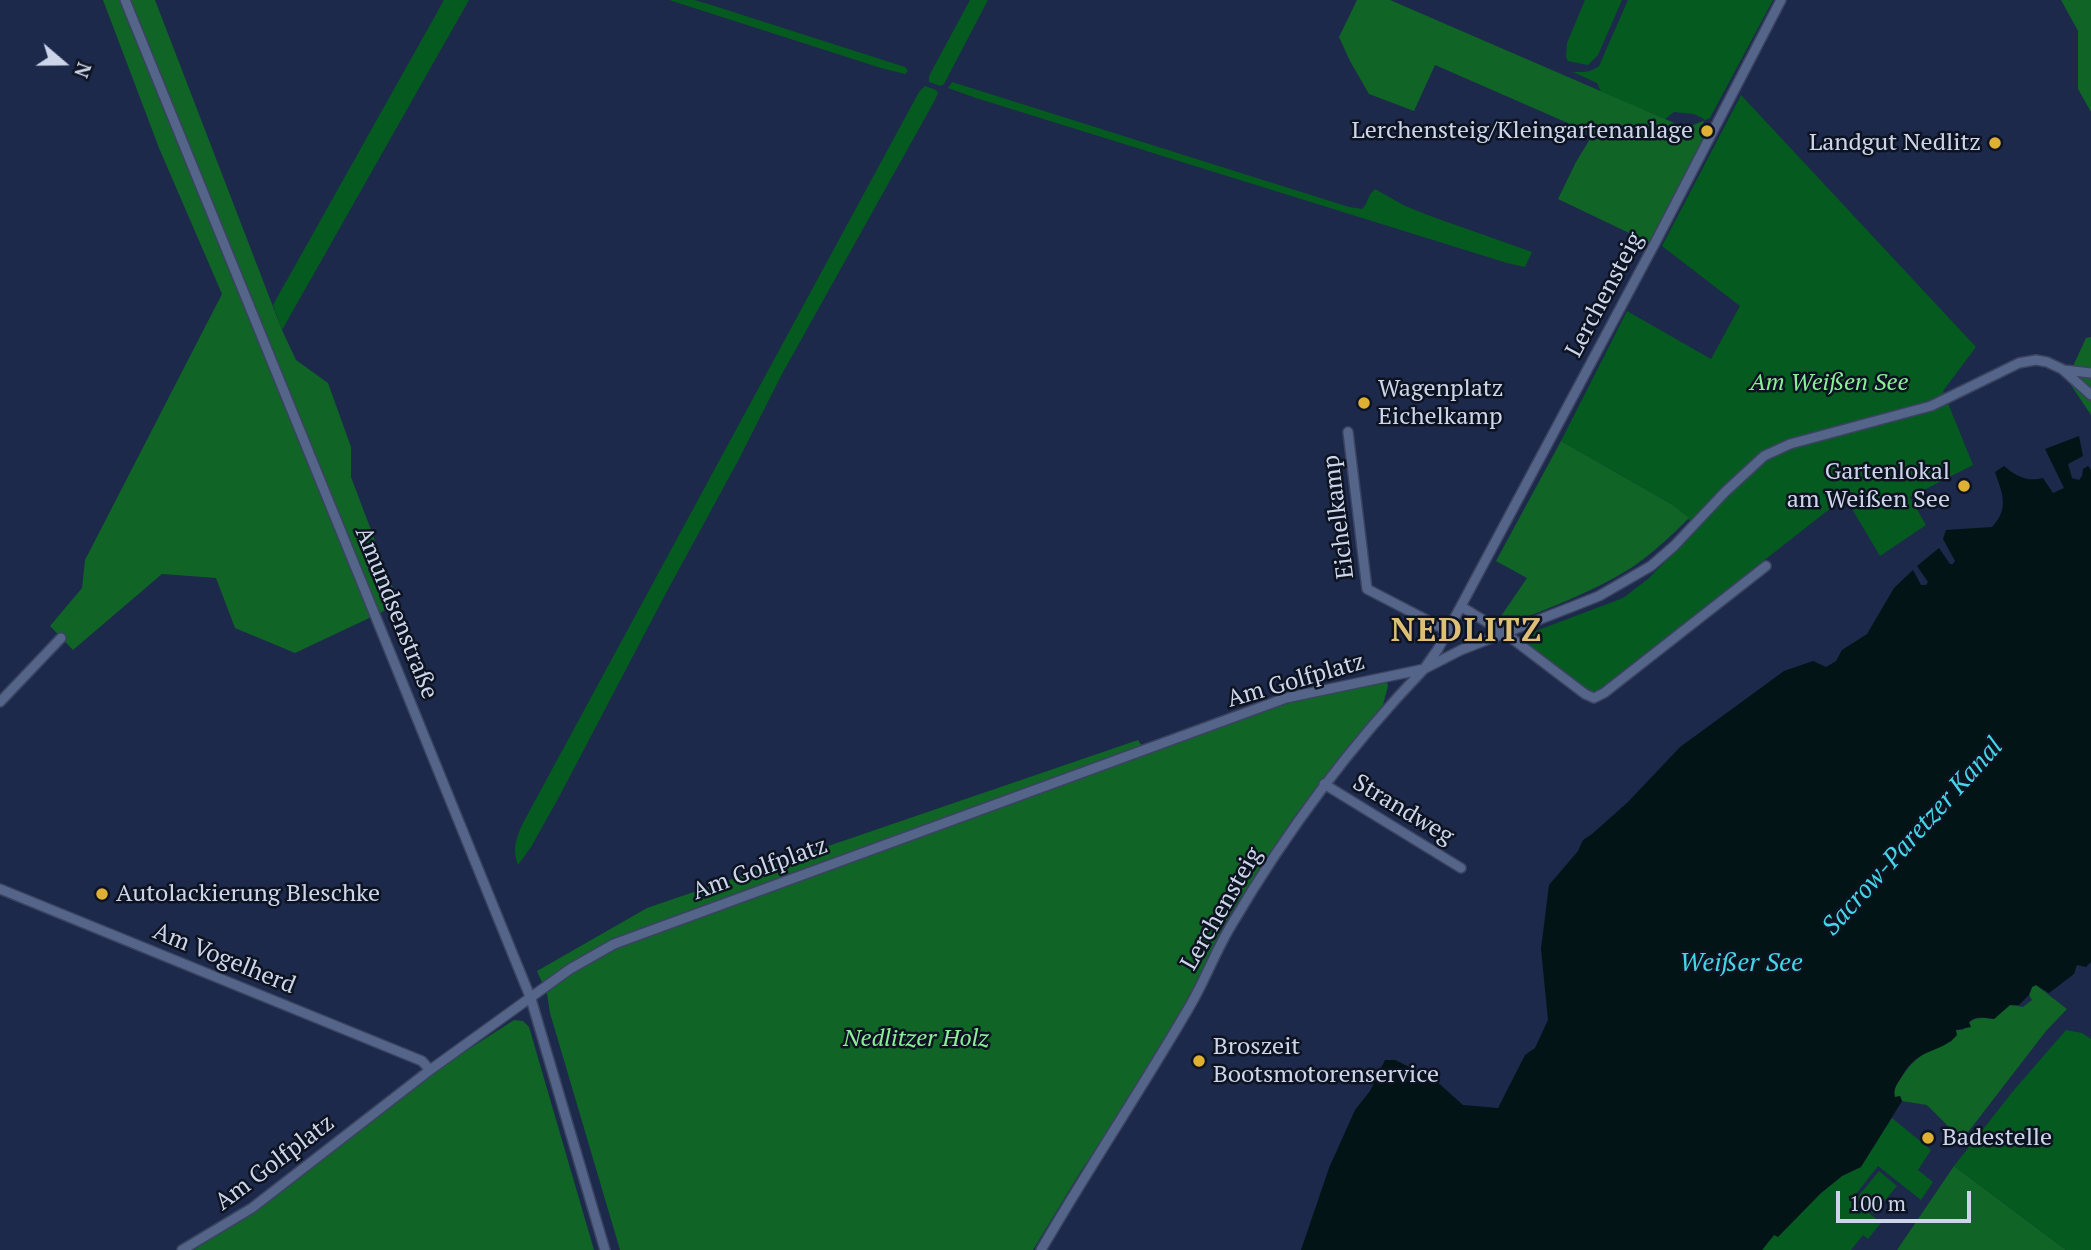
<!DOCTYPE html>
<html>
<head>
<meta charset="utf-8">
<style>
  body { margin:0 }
  #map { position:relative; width:2091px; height:1250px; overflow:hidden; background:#1d294a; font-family:"PT Serif",serif }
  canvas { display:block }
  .north { position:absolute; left:28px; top:28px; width:70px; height:70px; -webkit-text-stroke:5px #0d1321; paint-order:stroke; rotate:110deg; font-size:19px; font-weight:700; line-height:28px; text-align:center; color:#ccd5ea }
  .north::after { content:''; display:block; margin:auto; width:24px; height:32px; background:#ccd5ea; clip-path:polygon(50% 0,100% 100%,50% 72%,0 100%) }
  .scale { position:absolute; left:1836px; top:1191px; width:135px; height:32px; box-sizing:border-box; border:4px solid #ccd5ea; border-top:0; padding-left:9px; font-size:21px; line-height:24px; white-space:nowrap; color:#ccd5ea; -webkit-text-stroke:5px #0d1321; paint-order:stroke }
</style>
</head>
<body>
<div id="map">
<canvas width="2091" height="1250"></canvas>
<div class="north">N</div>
<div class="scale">100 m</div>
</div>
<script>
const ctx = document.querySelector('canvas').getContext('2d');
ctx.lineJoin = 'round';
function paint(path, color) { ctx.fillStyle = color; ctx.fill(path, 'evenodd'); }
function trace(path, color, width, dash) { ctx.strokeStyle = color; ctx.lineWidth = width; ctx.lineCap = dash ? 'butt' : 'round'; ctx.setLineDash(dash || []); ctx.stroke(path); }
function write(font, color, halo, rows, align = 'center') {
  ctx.font = font + ' "PT Serif",serif'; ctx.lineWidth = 5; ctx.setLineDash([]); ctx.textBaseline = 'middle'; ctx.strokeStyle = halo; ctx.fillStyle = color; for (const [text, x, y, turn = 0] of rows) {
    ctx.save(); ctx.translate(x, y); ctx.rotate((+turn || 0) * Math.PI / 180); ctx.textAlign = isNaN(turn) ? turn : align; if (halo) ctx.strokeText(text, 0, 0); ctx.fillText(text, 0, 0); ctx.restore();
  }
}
paint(new Path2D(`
  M444,0H469L282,330L273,305Z
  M669,0H694L705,3L905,67L908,71L905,74L881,68Z
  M970,0H988L944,84L941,86L929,82V76Z
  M1585,0H1622L1598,55L1588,65L1568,61L1566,57L1567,43Z
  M1628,0H1773L1710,118L1703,121L1704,119L1694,114L1674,112L1665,119L1601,92L1597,83L1573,72C1583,72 1590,73 1599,66Z
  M952,82L1349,207L1362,209C1369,203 1366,197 1375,189L1405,206L1433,217L1532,252L1525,267L1507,263L976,98L948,88Z
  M925,86L936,90L938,93L935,100L782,374L739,459L665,595L559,797L531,847L518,865C512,849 516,838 523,823L919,92Z
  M1741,95L1976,347L1943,391L1973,465L1910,497L1926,525L1880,556L1845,497L1592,695L1517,638L1623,598L1648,579L1698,528L1673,505L1561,441L1627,311L1711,359L1740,306L1662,246Z
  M2066,1030L2082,1033L2091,1039V1250H2066L1954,1166L2014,1090Z
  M1892,1118L1931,1150L1918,1170L1933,1182L1921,1200L1878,1166L1852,1199L1881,1223L1868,1239L1863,1235L1851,1250H1762L1774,1235L1821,1193L1842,1176L1861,1166Z
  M1879,1171L1897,1186L1874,1214L1856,1199Z`), '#055a1f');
paint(new Path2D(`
  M103,0H155L282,330L296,360L328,383L351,447V477L399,604L295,653L235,628L216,578L162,574L73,650L50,626L82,588L85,560L222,294L159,148Z
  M1357,0H1390L1686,128L1703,121L1706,127L1700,145L1650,243L1558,199L1576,162L1593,134L1435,65L1414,111L1369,94L1350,61L1339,37Z
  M2061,0H2091V112L2078,89V31Z
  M2091,337V415L2067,379L2086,338Z
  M1561,441L1673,505L1689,518C1671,536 1652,554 1631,568C1591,593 1547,609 1503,626L1497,622L1527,578L1496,561Z
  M1381,681L1387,682L1388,686L1383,705L1294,817L1238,902L1222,928L1205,965L1155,1061L1081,1171L1033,1250H620L550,1013L547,994L537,971L647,908L1138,740L1146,752L1273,706Z
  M2036,985L2067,1009L2046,1031L1962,1140L1927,1105L1902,1101L1900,1096L1895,1098L1893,1091C1912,1059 1918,1055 1952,1041L1956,1030H1963C1972,1017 1978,1017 1994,1019L2010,1005L2023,1007L2032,1000L2029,995L2032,987Z
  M514,1020L523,1021L529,1027L594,1250H194L455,1058Z
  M1954,1166L2066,1250H1897Z`), '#0f6426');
paint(new Path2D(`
  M2079,436L2083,456L2068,464L2072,478L2079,480L2082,476L2083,469L2088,466L2091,470V962L2086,967L2077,965L2074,974L2049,993L2036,985L2032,987L2029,995L2019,1005H2010L1994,1019C1985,1018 1976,1015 1969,1022L1971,1027L1956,1030L1957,1035C1941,1054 1919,1046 1902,1076C1897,1084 1893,1089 1895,1097L1900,1096L1902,1101L1861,1167L1842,1176L1821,1193L1778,1237L1774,1235L1762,1250H1301L1329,1168L1355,1110L1370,1091L1385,1060H1395L1434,1079L1463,1105L1498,1108L1525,1055L1535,1048L1548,1020L1541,949L1549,885L1578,851L1583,840L1592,834L1628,802L1680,747L1784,671L1813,661L1826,667L1836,661L1842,650L1867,634L1894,588L1913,570L1921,585H1926L1928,582L1917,566L1939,548L1950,564H1953L1955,561L1943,539L1946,530L1992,527C2010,508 2002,493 1995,472L2004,466C2017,477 2027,482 2043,478L2053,493L2064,488L2045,449Z`), '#031417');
const minor = new Path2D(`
  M125,0L531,999L605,1250
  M2064,370L2091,373
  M1348,432L1367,589L1448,631
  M1462,607L1506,634L1585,694L1594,698L1604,693L1766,566
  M0,702L61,638
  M1324,784L1461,868
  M0,889L422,1061L430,1070
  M182,1250L252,1208L430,1070L570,969L614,944L1286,698L1424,669L1461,650L1574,606L1599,596L1651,566L1674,546L1725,492L1764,456L1790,444L1931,406L2019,363L2036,360L2047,362L2062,369L2091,395
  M1041,1250C1089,1167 1143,1087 1191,1004C1206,978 1216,950 1232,924C1286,832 1350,746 1424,669L1438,649L1655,243L1781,0`);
trace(minor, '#3a4360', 12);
trace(minor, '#556489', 9);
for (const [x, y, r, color] of [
  [1707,131,7,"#dfb034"],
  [1995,143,7,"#dfb034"],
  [1364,403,7,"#dfb034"],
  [1964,486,7,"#dfb034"],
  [102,894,7,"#dfb034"],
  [1199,1061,7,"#dfb034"],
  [1928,1138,7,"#dfb034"]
]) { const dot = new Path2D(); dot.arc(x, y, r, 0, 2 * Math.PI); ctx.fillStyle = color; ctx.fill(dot); trace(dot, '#0d1321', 2.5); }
write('24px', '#ccd5ea', '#0d1321', [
  ["Lerchensteig/Kleingartenanlage",1693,131,"right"],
  ["Landgut Nedlitz",1981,143,"right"],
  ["Wagenplatz",1378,389],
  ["Eichelkamp",1378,417],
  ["Gartenlokal",1950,472,"right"],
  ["am Weißen See",1950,500,"right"],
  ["Autolackierung Bleschke",116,894],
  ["Broszeit",1213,1047],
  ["Bootsmotorenservice",1213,1075],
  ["Badestelle",1942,1138]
], 'left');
write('24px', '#ccd5ea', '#0d1321', [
  ["Lerchensteig",1605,295,-62],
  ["Eichelkamp",1339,517,-97],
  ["Amundsenstraße",396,613,68],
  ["Am Golfplatz",1296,681,-16],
  ["Strandweg",1403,810,31],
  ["Am Golfplatz",760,869,-20],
  ["Lerchensteig",1222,909,-60],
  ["Am Vogelherd",224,959,22],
  ["Am Golfplatz",275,1163,-37]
]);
write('italic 24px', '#8aef97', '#0d1321', [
  ["Am Weißen See",1829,383],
  ["Nedlitzer Holz",916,1039]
]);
write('italic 26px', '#42d6e8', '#0d1321', [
  ["Sacrow-Paretzer Kanal",1913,837,-48],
  ["Weißer See",1741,964]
]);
ctx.letterSpacing = '2px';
write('bold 32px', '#dfbf75', '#0d1321', [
  ["NEDLITZ",1467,632]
]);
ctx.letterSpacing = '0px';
</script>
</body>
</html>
